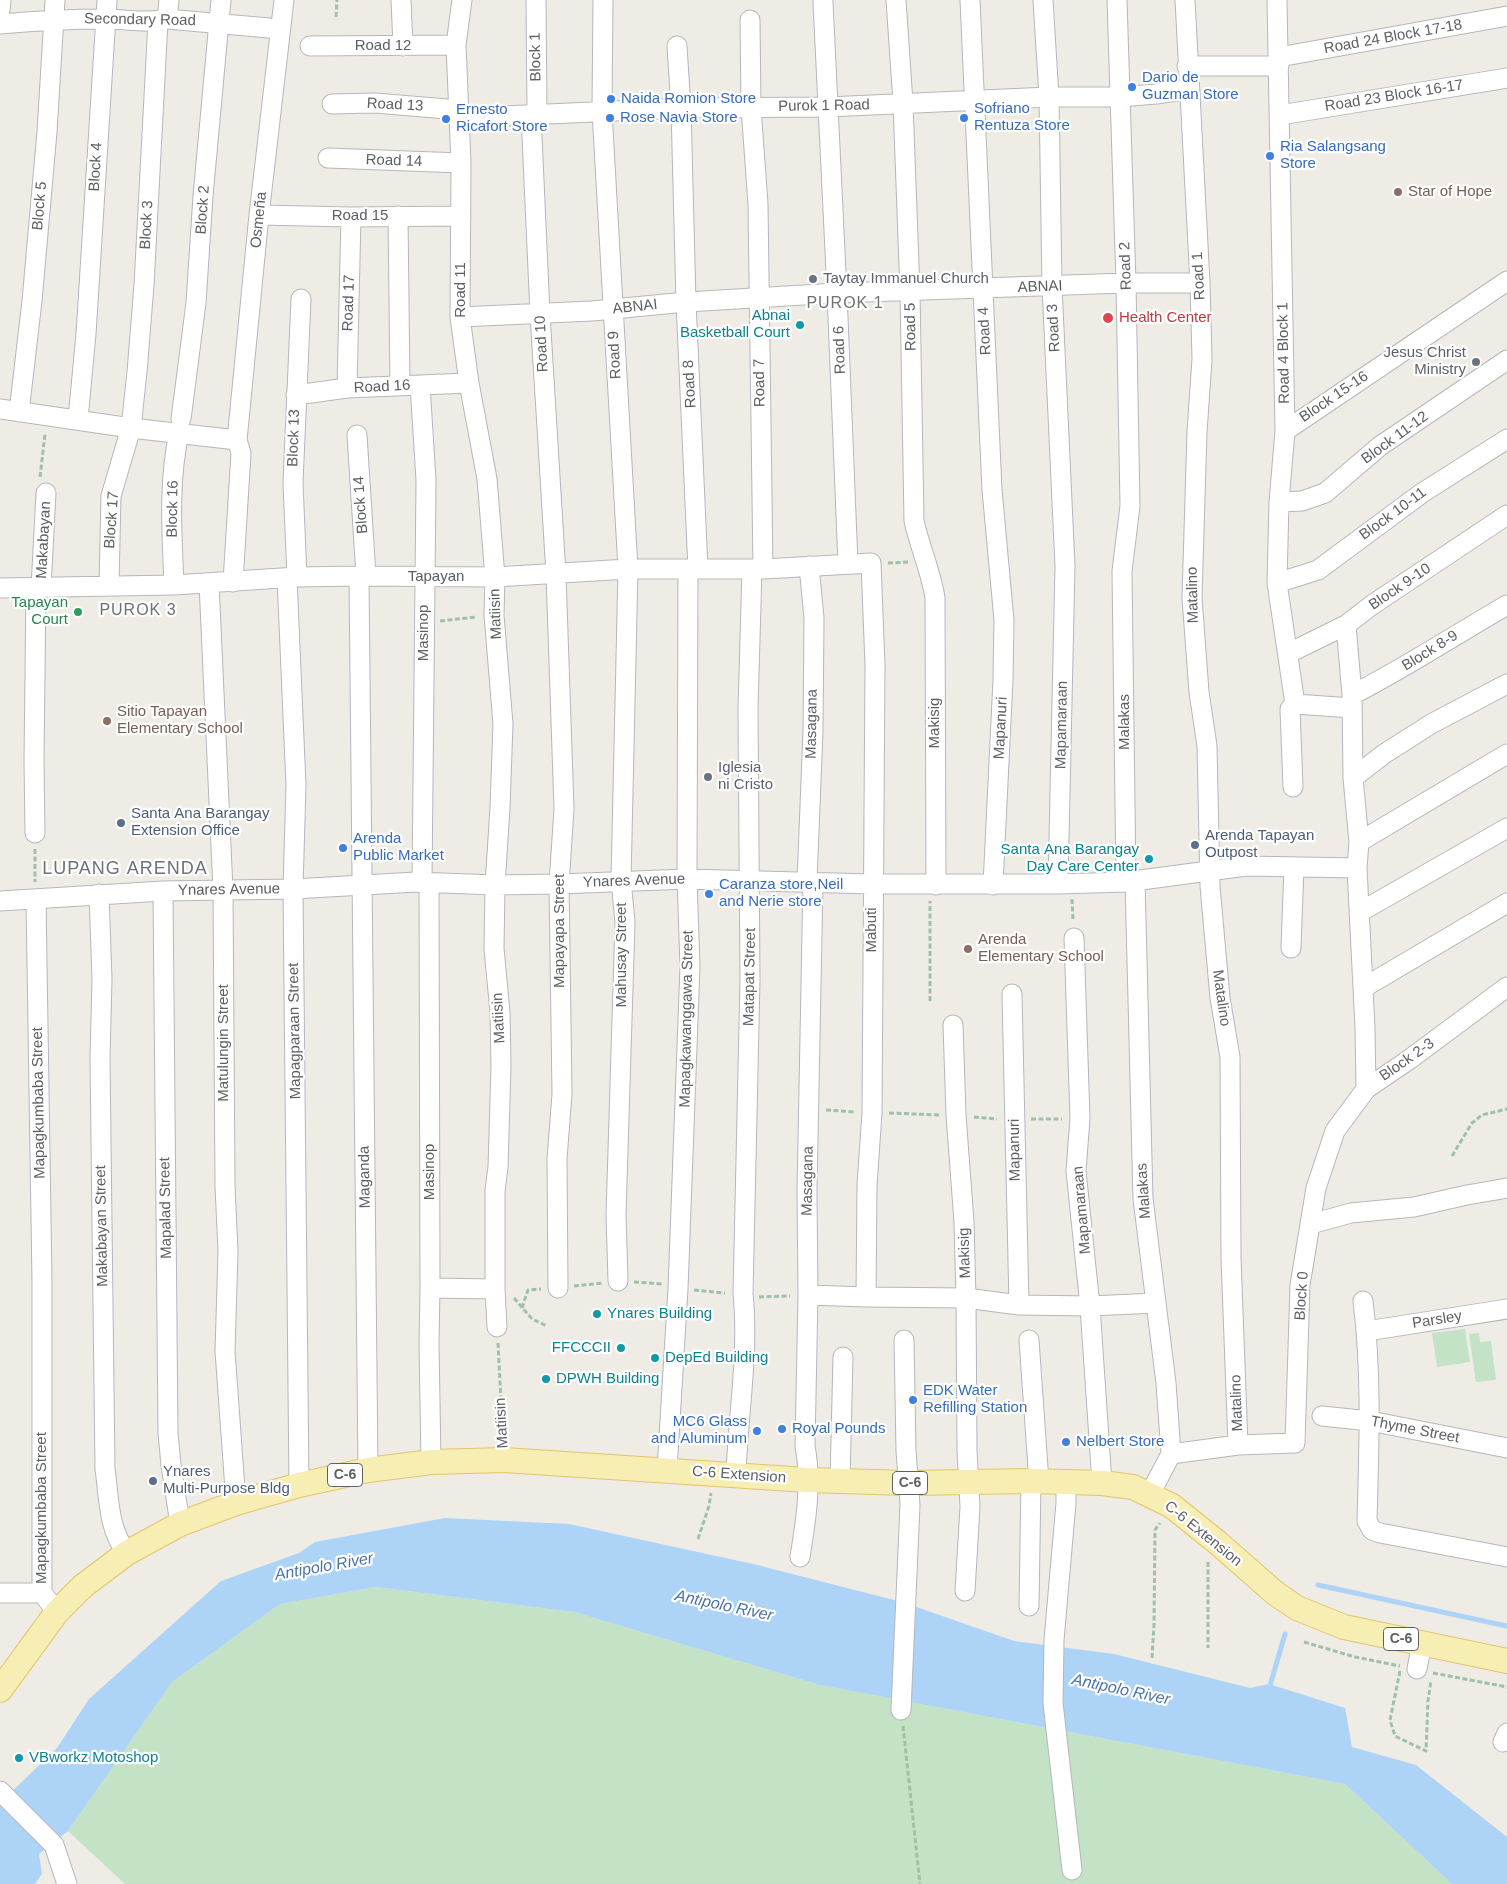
<!DOCTYPE html>
<html>
<head>
<meta charset="utf-8">
<style>
  body { margin:0 }
  canvas { display:block; background:#eeece5 }
</style>
</head>
<body>
<canvas width="1507" height="1884"></canvas>
<script>
const ctx = document.querySelector('canvas').getContext('2d');
ctx.lineJoin = 'round';
function paint(path, color) { ctx.fillStyle = color; ctx.fill(path, 'evenodd'); }
function trace(path, color, width, dash) { ctx.strokeStyle = color; ctx.lineWidth = width; ctx.lineCap = dash ? 'butt' : 'round'; ctx.setLineDash(dash || []); ctx.stroke(path); }
function write(font, color, halo, rows, align = 'center') {
  ctx.font = font + ' Arial,sans-serif'; ctx.lineWidth = 4.5; ctx.setLineDash([]); ctx.textBaseline = 'middle'; ctx.strokeStyle = halo; ctx.fillStyle = color; for (const [text, x, y, turn = 0] of rows) {
    ctx.save(); ctx.translate(x, y); ctx.rotate((+turn || 0) * Math.PI / 180); ctx.textAlign = isNaN(turn) ? turn : align; if (halo) ctx.strokeText(text, 0, 0); ctx.fillText(text, 0, 0); ctx.restore();
  }
}
paint(new Path2D(`
  M1465,1329L1470,1362L1437,1367L1432,1333Z
  M1479,1333L1480,1342L1491,1341L1496,1380L1476,1382L1469,1334Z
  M376,1587L574,1612L820,1685L1345,1784L1452,1884H125L68,1831L172,1682L280,1604Z`), '#c4e2c6');
paint(new Path2D(`
  M445,1518L569,1524L753,1564L902,1602L1014,1641L1114,1654L1250,1688L1269,1684L1345,1708L1352,1747L1416,1765L1507,1837V1884H1452L1345,1784L820,1685L574,1612L376,1587L280,1604L172,1682L68,1831L39,1854L42,1874L35,1884H0V1803L57,1748L89,1699L221,1581L299,1553L315,1542Z`), '#add3f6');
trace(new Path2D(`
  M1318,1585L1507,1626
  M1269,1689L1285,1634`), '#add3f6', 5);
const minor = new Path2D(`
  M401,0L403,46
  M462,0L456,45L461,163L460,317L469,383L487,479L495,577L494,615L503,724L500,808L495,885L494,949L500,1012L501,1066L498,1167L495,1191V1289L497,1327
  M536,0L537,114
  M603,0L602,111L628,569L621,881L625,922L616,1215L618,1281
  M896,0L903,103L910,292L914,521C920,548 931,571 935,598L936,885
  M970,0L992,490L1004,620L1003,680L993,885
  M1043,0L1049,97L1052,286L1065,566L1058,884
  M1117,0L1126,283L1130,506L1122,571L1126,882
  M1185,0L1200,283L1202,359L1197,432L1192,598L1199,692L1207,746L1210,886L1220,998L1230,1057L1231,1258L1238,1445
  M1277,0L1285,431L1279,502L1277,583L1295,704
  M823,2L837,293L848,564
  M0,10L1,0
  M167,19L169,0
  M750,20L751,107L758,204L763,569
  M0,24C35,21 70,19 105,19C126,19 148,24 167,19L280,29
  M310,46L456,45
  M677,46L681,108L686,302L698,569
  M1279,57L1507,16
  M1187,66H1279
  M332,104L375,103L459,110
  M531,114L540,314L556,574L564,809L559,884L562,1094L557,1159L558,1288
  M1280,115L1507,78
  M459,118L681,108L827,107L1049,97H1119L1156,94L1189,89
  M328,158L461,163
  M259,215L351,217L461,216
  M398,216L400,386
  M460,317L592,311L686,302L837,293L1126,283H1200
  M420,385L426,480L422,882
  M347,388L351,217
  M296,395L347,388L469,383
  M0,409L131,428L237,440
  M19,412L32,301L47,132L55,0
  M78,419L86,334L107,0
  M181,419L196,303L203,196L221,0
  M1285,431L1507,281
  M357,435L366,576
  M1279,502L1302,501L1325,493L1380,446L1507,360
  M359,576L368,1470
  M297,577L293,483L301,299
  M287,578L296,785L293,889L299,1485
  M233,582L241,453L237,440L259,215L284,0
  M209,583L223,890L225,1186L228,1251L225,1351L236,1503
  M1277,583L1318,570L1422,493L1507,439
  M109,585L111,496L131,428L137,372L144,285L158,21
  M174,585C172,535 168,483 179,433
  M0,588L174,585L297,577L359,576L495,577L628,569H763L871,563L875,665L872,1113L867,1185L866,1297
  M41,588L46,493
  M1346,625L1352,695L1353,778L1359,842L1357,868L1365,1028L1366,1089
  M1289,653L1346,625L1372,605L1507,515
  M1352,695C1405,668 1455,635 1507,605
  M1295,704L1352,708
  M1353,778L1384,754L1431,724L1507,684
  M1293,787L1290,709L1295,704
  M35,833L34,760L36,588
  M1359,842L1507,754
  M807,881L813,731L814,618L809,566
  M1135,881L1143,1199L1166,1383L1171,1454L1150,1494
  M429,882L430,1288L429,1344L431,1462
  M163,891L168,1433L171,1465L180,1524
  M99,894L102,979L100,1059L105,1469C109,1497 108,1530 127,1553
  M36,899L42,1282V1593L57,1612
  M0,901L163,891L293,889L416,882L495,885L559,884L687,879L872,884H1058L1126,882L1246,866L1357,868
  M1360,912L1507,828
  M1074,938L1080,1118L1076,1171L1090,1306L1102,1483
  M1291,948L1294,867
  M1363,988L1507,903
  M1012,994L1019,1305
  M953,1025L956,1115L964,1222L966,1298L967,1450L970,1507L965,1591
  M1311,1224L1351,1213L1414,1207L1467,1195L1507,1188
  M430,1288L495,1289
  M808,1295L866,1297L966,1298L1019,1305L1090,1306L1156,1303
  M1363,1301C1372,1374 1369,1447 1367,1521L1372,1530L1380,1533L1507,1557
  M1367,1331L1507,1309
  M1029,1340L1039,1482
  M1322,1416L1370,1421L1507,1448
  M1171,1454L1238,1445L1295,1443L1300,1285L1316,1188L1335,1131L1366,1089L1410,1059L1507,987
  M667,1470L678,1289L690,966L687,879L688,569
  M736,1474C738,1414 749,1354 743,1294L750,980L748,709L752,569
  M840,1481L843,1357
  M1066,1482V1503L1054,1640L1053,1703L1072,1870
  M800,1557C806,1520 812,1483 805,1446L808,1295L807,1191L813,882
  M0,1593H42
  M1029,1606L1031,1481
  M1417,1669L1422,1643
  M901,1710L910,1505L906,1451L904,1340
  M1503,1742L1507,1733
  M0,1791L54,1845L67,1884`);
const major = new Path2D(`
  M0,1690L57,1612L83,1586L127,1553L180,1524L236,1503L299,1485L368,1470L431,1462L504,1460L807,1480L908,1483L1031,1481L1102,1483L1133,1487L1172,1506L1218,1543L1275,1593L1297,1608L1344,1627L1507,1661`);
trace(minor, '#b5b7ba', 21);
trace(major, '#e2c56a', 26);
trace(new Path2D(`
  M336,17L337,0
  M40,477L45,434
  M888,563L909,562
  M440,621L476,617
  M35,849V882
  M1072,899L1073,920
  M930,1001V901
  M826,1110L855,1112
  M889,1113L940,1115
  M974,1117L997,1119
  M1031,1119H1062
  M1452,1156L1472,1123L1482,1115L1507,1109
  M634,1282L663,1284
  M574,1286L603,1283
  M694,1290L725,1293
  M759,1297L790,1296
  M514,1298L532,1319L547,1326
  M522,1308L528,1290L541,1289
  M498,1343L503,1442
  M698,1539L709,1506L711,1493
  M1208,1562V1648
  M1304,1642L1355,1657L1400,1666
  M1152,1658L1154,1624L1155,1530L1160,1523
  M1400,1671L1390,1720L1395,1736L1426,1751L1428,1701L1431,1680
  M1433,1673L1507,1687
  M903,1726L920,1884`), '#9dc1a9', 3, [5, 2.5]);
trace(minor, '#fff', 19);
trace(major, '#f6eeb2', 24);
for (const [x, y, r, color] of [
  [1132,87,5,"#3f7fe0"],
  [611,99,5,"#3f7fe0"],
  [610,118,5,"#3f7fe0"],
  [964,118,5,"#3f7fe0"],
  [446,119,5,"#3f7fe0"],
  [1270,156,5,"#3f7fe0"],
  [1398,192,5,"#8d6e63"],
  [813,279,5,"#6b7280"],
  [1108,318,6,"#e0444e"],
  [800,325,5,"#0f9aa8"],
  [1476,362,5,"#6b7280"],
  [78,612,5,"#2e9e5b"],
  [107,721,5,"#8d6e63"],
  [708,777,5,"#6b7280"],
  [121,823,5,"#5c6f8a"],
  [1195,845,5,"#5c6f8a"],
  [343,848,5,"#3f7fe0"],
  [1149,859,5,"#0f9aa8"],
  [709,894,5,"#3f7fe0"],
  [968,949,5,"#8d6e63"],
  [597,1314,5,"#0f9aa8"],
  [621,1348,5,"#0f9aa8"],
  [655,1358,5,"#0f9aa8"],
  [546,1379,5,"#0f9aa8"],
  [913,1400,5,"#3f7fe0"],
  [782,1429,5,"#3f7fe0"],
  [757,1431,5,"#3f7fe0"],
  [1066,1442,5,"#3f7fe0"],
  [153,1481,5,"#5c6f8a"],
  [19,1758,5,"#0f9aa8"]
]) { const dot = new Path2D(); dot.arc(x, y, r, 0, 2 * Math.PI); ctx.fillStyle = color; ctx.fill(dot); trace(dot, '#fff', 2); }
for (const [x, y, w] of [
  [345,1475,35],
  [910,1483,35],
  [1401,1639,35]
]) { const box = new Path2D(); box.roundRect(x - w / 2, y - 11.5, w, 23, 4); ctx.fillStyle = '#fff'; ctx.fill(box); trace(box, '#5d6064', 1); }
write('bold 14px', '#5d6064', null, [
  ["C-6",345,1475],
  ["C-6",910,1483],
  ["C-6",1401,1639]
]);
write('15px', '#5d6064', '#fff', [
  ["Secondary Road",140,20,1],
  ["Road 24 Block 17-18",1393,37,-10],
  ["Road 12",383,46],
  ["Block 1",536,57,-91],
  ["Road 23 Block 16-17",1394,96,-9],
  ["Road 13",395,105,3],
  ["Purok 1 Road",824,106,-1],
  ["Road 14",394,161,2],
  ["Block 4",96,167,-87],
  ["Block 5",40,206,-85],
  ["Block 2",203,210,-86],
  ["Road 15",360,216],
  ["Osmeña",259,220,-84],
  ["Block 3",147,225,-87],
  ["Road 2",1126,266,-92],
  ["Road 1",1199,276,-93],
  ["ABNAI",1040,287,-2],
  ["Road 11",461,290,-90],
  ["Road 17",349,303,-88],
  ["ABNAI",635,307,-6],
  ["Road 5",911,327,-91],
  ["Road 3",1054,328,-93],
  ["Road 4",985,331,-93],
  ["Road 10",542,344,-93],
  ["Road 6",840,350,-92],
  ["Road 4 Block 1",1284,353,-91],
  ["Road 9",615,355,-93],
  ["Road 7",760,383,-91],
  ["Road 8",690,384,-93],
  ["Road 16",382,387,-3],
  ["Block 15-16",1334,397,-34],
  ["Block 13",294,438,-88],
  ["Block 11-12",1395,438,-36],
  ["Block 14",361,505,-94],
  ["Block 16",173,509,-89],
  ["Block 10-11",1393,514,-36],
  ["Block 17",112,520,-86],
  ["Makabayan",44,540,-87],
  ["Tapayan",436,577],
  ["Block 9-10",1400,587,-34],
  ["Matalino",1193,595,-91],
  ["Matiisin",496,614,-92],
  ["Masinop",424,633,-90],
  ["Block 8-9",1430,651,-32],
  ["Malakas",1125,722,-90],
  ["Makisig",935,723,-90],
  ["Masagana",812,724,-89],
  ["Mapamaraan",1062,725,-89],
  ["Mapanuri",1001,728,-87],
  ["Ynares Avenue",634,881,-2],
  ["Ynares Avenue",229,890,-1],
  ["Mabuti",872,930,-90],
  ["Mapayapa Street",560,931,-90],
  ["Mahusay Street",622,955,-90],
  ["Matapat Street",750,977,-89],
  ["Matalino",1221,998,82],
  ["Matiisin",499,1018,-93],
  ["Mapagkawanggawa Street",687,1019,-89],
  ["Mapagparaan Street",295,1031,-91],
  ["Matulungin Street",224,1043,-90],
  ["Block 2-3",1407,1060,-35],
  ["Mapagkumbaba Street",39,1103,-91],
  ["Mapanuri",1015,1150,-91],
  ["Masinop",430,1172,-90],
  ["Maganda",365,1177,-91],
  ["Masagana",808,1181,-89],
  ["Malakas",1144,1191,-94],
  ["Mapalad Street",166,1208,-91],
  ["Mapamaraan",1082,1210,-95],
  ["Makabayan Street",102,1226,-91],
  ["Makisig",965,1253,-92],
  ["Block 0",1302,1296,-86],
  ["Parsley",1437,1320,-9],
  ["Matalino",1237,1403,-92],
  ["Matiisin",502,1423,-93],
  ["Thyme Street",1415,1430,11],
  ["C-6 Extension",739,1475,4],
  ["Mapagkumbaba Street",42,1508,-90],
  ["C-6 Extension",1203,1534,39]
]);
write('15px', '#366cbe', '#fff', [
  ["Dario de",1142,78],
  ["Guzman Store",1142,95],
  ["Naida Romion Store",621,99],
  ["Sofriano",974,109],
  ["Rentuza Store",974,126],
  ["Ernesto",456,110],
  ["Ricafort Store",456,127],
  ["Rose Navia Store",620,118],
  ["Ria Salangsang",1280,147],
  ["Store",1280,164],
  ["Arenda",353,839],
  ["Public Market",353,856],
  ["Caranza store,Neil",719,885],
  ["and Nerie store",719,902],
  ["EDK Water",923,1391],
  ["Refilling Station",923,1408],
  ["MC6 Glass",747,1422,"right"],
  ["and Aluminum",747,1439,"right"],
  ["Royal Pounds",792,1429],
  ["Nelbert Store",1076,1442]
], 'left');
write('15px', '#785e54', '#fff', [
  ["Star of Hope",1408,192],
  ["Sitio Tapayan",117,712],
  ["Elementary School",117,729],
  ["Arenda",978,940],
  ["Elementary School",978,957]
], 'left');
write('15px', '#5b616d', '#fff', [
  ["Taytay Immanuel Church",823,279],
  ["Jesus Christ",1466,353,"right"],
  ["Ministry",1466,370,"right"],
  ["Iglesia",718,768],
  ["ni Cristo",718,785]
], 'left');
write('15px', '#0d838f', '#fff', [
  ["Abnai",790,316,"right"],
  ["Basketball Court",790,333,"right"],
  ["Santa Ana Barangay",1139,850,"right"],
  ["Day Care Center",1139,867,"right"],
  ["Ynares Building",607,1314],
  ["FFCCCII",611,1348,"right"],
  ["DepEd Building",665,1358],
  ["DPWH Building",556,1379],
  ["VBworkz Motoshop",29,1758]
], 'left');
write('15px', '#be3a42', '#fff', [
  ["Health Center",1119,318]
], 'left');
write('15px', '#27864d', '#fff', [
  ["Tapayan",68,603],
  ["Court",68,620]
], 'right');
write('15px', '#4e5e75', '#fff', [
  ["Santa Ana Barangay",131,814],
  ["Extension Office",131,831],
  ["Arenda Tapayan",1205,836],
  ["Outpost",1205,853],
  ["Ynares",163,1472],
  ["Multi-Purpose Bldg",163,1489]
], 'left');
ctx.letterSpacing = '1px';
write('16px', '#6e7276', '#fff', [
  ["PUROK 1",845,304],
  ["PUROK 3",138,611]
]);
ctx.letterSpacing = '0px';
write('italic 16px', '#4c74a6', '#fff', [
  ["Antipolo River",324,1567,-10],
  ["Antipolo River",724,1606,12],
  ["Antipolo River",1121,1690,12]
]);
ctx.letterSpacing = '1px';
write('18px', '#6e7276', '#fff', [
  ["LUPANG ARENDA",125,869]
]);
ctx.letterSpacing = '0px';
</script>
</body>
</html>
